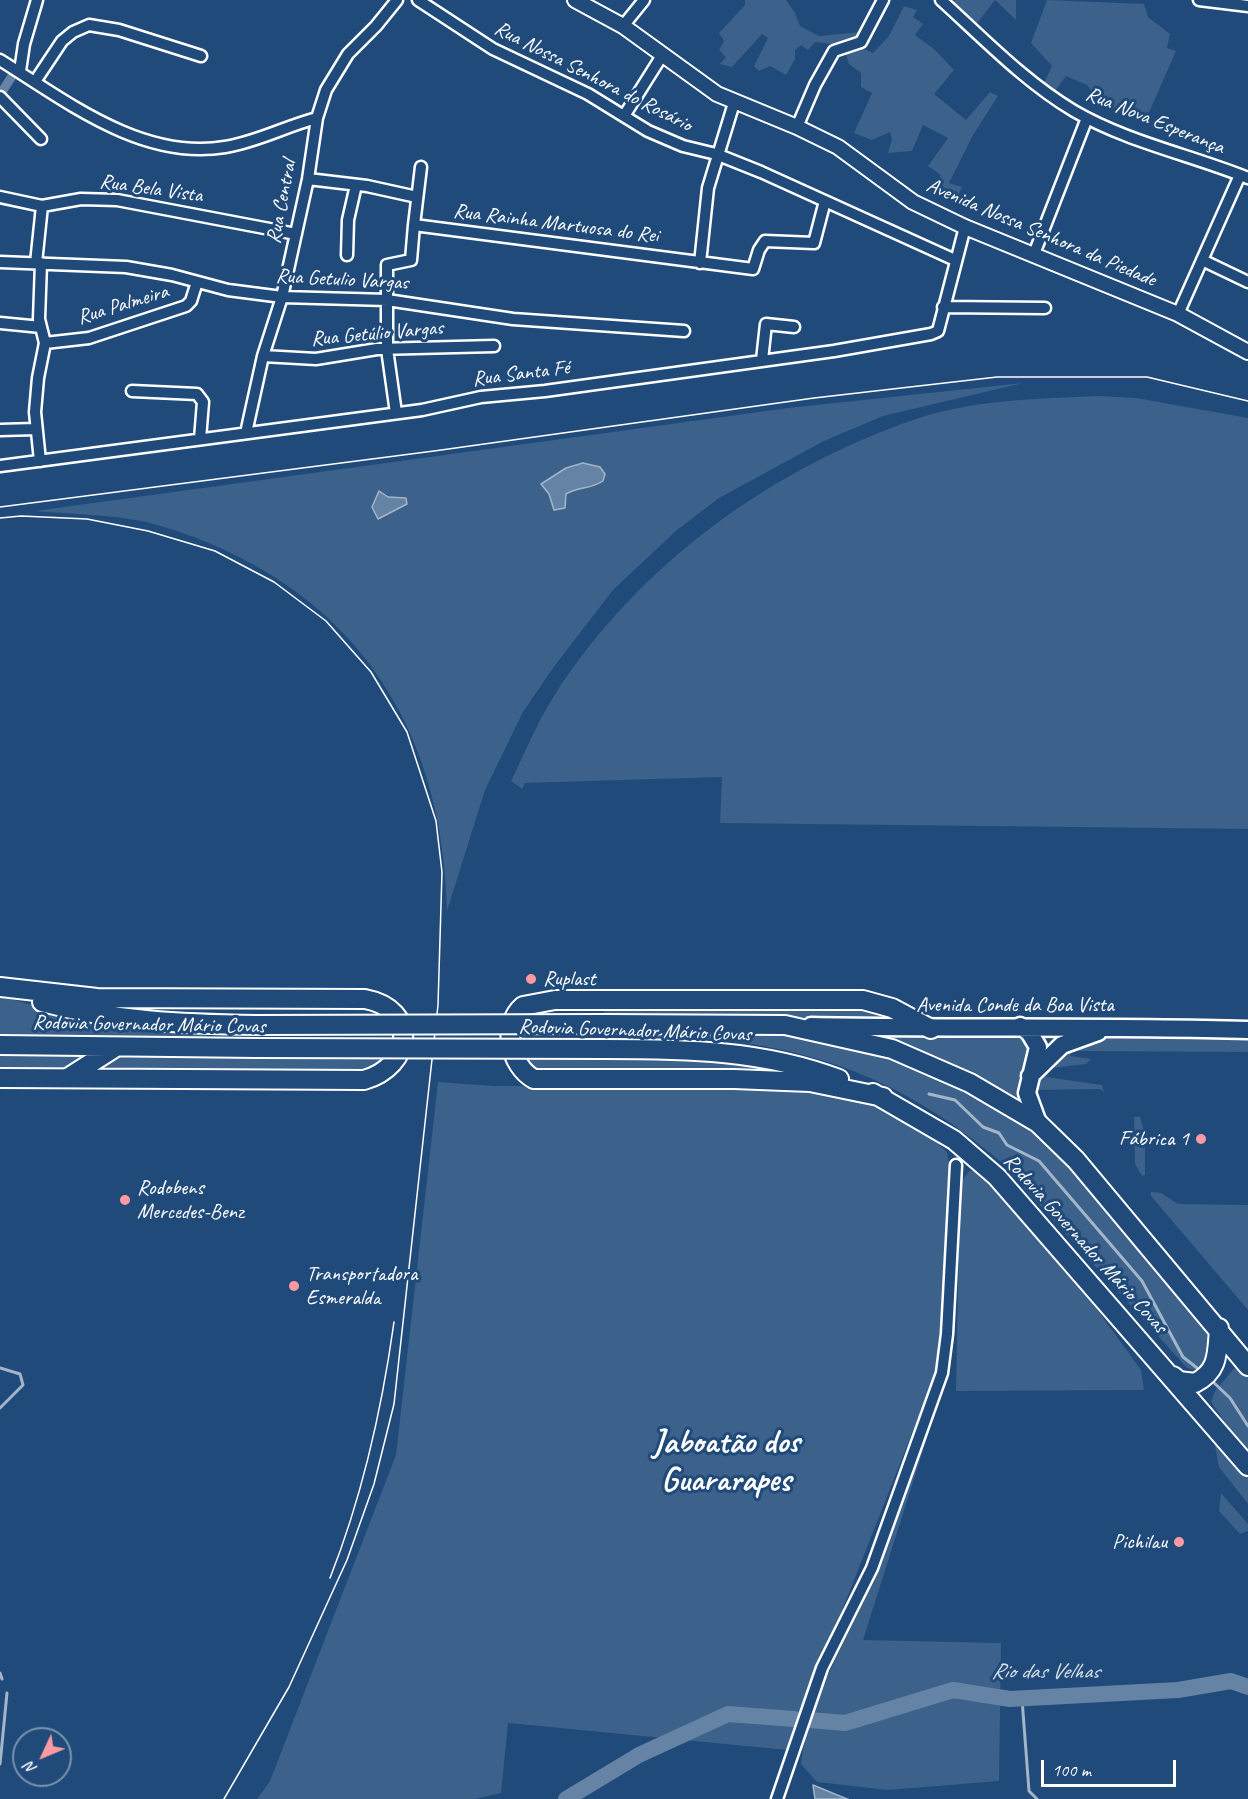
<!DOCTYPE html>
<html>
<head>
<meta charset="utf-8">
<style>
  body { margin:0 }
  #map { position:relative; width:1248px; height:1799px; overflow:hidden; background:#1f4a7a; font-family:Caveat,sans-serif }
  canvas { display:block }
  .north { position:absolute; left:12px; top:1727px; width:60px; height:60px; box-sizing:border-box; background:#1f4a7a; border:2px solid #7992af; border-radius:50%; rotate:226deg; font-size:16px; font-weight:700; line-height:24px; text-align:center; color:#fff }
  .north::after { content:''; display:block; margin:auto; width:21px; height:27px; background:#ff9aa2; clip-path:polygon(50% 0,100% 100%,50% 72%,0 100%) }
  .scale { position:absolute; left:1041px; top:1760px; width:135px; height:27px; box-sizing:border-box; border:3px solid #fff; border-top:0; padding-left:8px; font-size:18px; line-height:21px; white-space:nowrap; color:#fff; -webkit-text-stroke:4px #1f4a7a; paint-order:stroke }
</style>
</head>
<body>
<div id="map">
<canvas width="1248" height="1799"></canvas>
<div class="north">N</div>
<div class="scale">100 m</div>
</div>
<script>
const ctx = document.querySelector('canvas').getContext('2d');
ctx.lineJoin = 'round';
function paint(path, color) { ctx.fillStyle = color; ctx.fill(path, 'evenodd'); }
function trace(path, color, width, dash) { ctx.strokeStyle = color; ctx.lineWidth = width; ctx.lineCap = dash ? 'butt' : 'round'; ctx.setLineDash(dash || []); ctx.stroke(path); }
function write(font, color, halo, rows, align = 'center') {
  ctx.font = font + ' Caveat,sans-serif'; ctx.lineWidth = 6; ctx.setLineDash([]); ctx.textBaseline = 'middle'; ctx.strokeStyle = halo; ctx.fillStyle = color; for (const [text, x, y, turn = 0] of rows) {
    ctx.save(); ctx.translate(x, y); ctx.rotate((+turn || 0) * Math.PI / 180); ctx.textAlign = isNaN(turn) ? turn : align; if (halo) ctx.strokeText(text, 0, 0); ctx.fillText(text, 0, 0); ctx.restore();
  }
}
paint(new Path2D(`
  M745,0H786L795,13L800,26L819,36L861,32L858,39L841,45L815,42L808,50L801,45L795,50V59L786,75L770,66L759,71L754,66L768,38L762,34L732,67L720,64L726,57L719,50L724,41L719,33L745,5Z
  M955,0H1016V20L995,0L975,26L951,5Z
  M1047,0L1144,4L1148,17L1170,34L1167,48L1176,51L1144,124L1099,101L1087,85L1066,76L1055,91L1044,83L1052,66L1031,43Z
  M904,6L917,10L913,17L923,24L915,35L934,49L954,70L934,94L966,120L990,92L998,96L973,135L949,183L962,187L958,196L935,185L941,175L928,166L948,138L923,125L912,151L888,153L892,139L890,132L872,140L854,133L872,93L861,87V73L849,64L845,51L860,47L873,53L889,36Z
  M1023,383L883,416L824,441L719,498L677,530L613,590L553,668L523,712L485,790L447,911C443,720 348,583 161,526C122,514 76,515 35,511L788,408Z
  M1099,396L1136,398L1248,418V829L720,823L722,777L525,783L522,789L511,781C525,753 537,722 554,696C637,565 773,467 919,418C977,399 1039,399 1099,396Z
  M0,996L54,1011L206,1030V1038L0,1039Z
  M601,1006H865L900,1019L605,1014Z
  M618,1030L800,1033L900,1056L1002,1107L1066,1161L1120,1222L1209,1337L1214,1350L1199,1371L1187,1368L1001,1162C913,1087 827,1050 711,1039C681,1036 650,1038 620,1037Z
  M868,1032L1015,1033L1024,1038L1031,1051L1021,1080V1104L941,1058Z
  M1101,1036L1248,1037V1052L1072,1051L1070,1056L1091,1059L1086,1064L1052,1068L1046,1077L1102,1085L1104,1092L1100,1089L1035,1090C1035,1058 1076,1046 1101,1036Z
  M0,1049L394,1054L374,1074L0,1078Z
  M524,1056L689,1057L802,1073L539,1072L529,1065Z
  M438,1082L494,1086L818,1087L876,1104L920,1127L947,1152L951,1177L946,1306L938,1376L920,1413L787,1750L508,1723L501,1793L475,1799H257L270,1781L396,1455Z
  M1134,1117H1140L1145,1134V1175L1142,1176L1135,1164Z
  M969,1171H978L1003,1195L1088,1297L1141,1370L1144,1390L956,1391L960,1184Z
  M1151,1192L1161,1193L1178,1204L1248,1205V1310L1151,1196Z
  M1238,1364L1248,1378V1455L1211,1402L1215,1391Z
  M938,1403L863,1640L1001,1643L999,1781L888,1790L817,1782L801,1764C807,1705 848,1637 872,1582C893,1532 908,1478 926,1426Z
  M1213,1436L1248,1477V1504L1219,1467Z
  M1221,1493L1248,1524V1531L1240,1534L1219,1511Z`), '#3c618b');
const water = new Path2D(`
  M583,463L600,467L605,474L603,481C591,489 578,487 566,494L565,508L554,510L549,494L541,484L566,468Z
  M379,491L388,497L406,498L407,504L378,519L372,507Z
  M813,1785L847,1799H848H815Z`);
paint(water, '#6583a4');
trace(water, '#a3b5c8', 1.5);
trace(new Path2D(`
  M929,1094L955,1100L983,1127L999,1133L1007,1145L1039,1161L1142,1281L1183,1357L1201,1371
  M0,1368L20,1374L23,1385L0,1408
  M1211,1380L1230,1398L1248,1426
  M0,1673L2,1679
  M1022,1699L1029,1791L1037,1799
  M0,1764L7,1693`), '#a3b5c8', 3);
trace(new Path2D(`
  M0,95L19,65`), '#6583a4', 9);
trace(new Path2D(`
  M809,1720L845,1723L953,1690L1010,1699L1178,1690L1231,1681L1248,1687
  M566,1799L639,1755L728,1714L794,1719`), '#6583a4', 16);
const minor = new Path2D(`
  M418,0L493,49L588,94L648,131L683,146L716,154L761,172L955,260
  M941,0C983,38 1025,82 1074,111C1127,142 1191,155 1248,178
  M1199,0L1248,6
  M623,26L644,0
  M0,60C66,101 142,161 225,147C257,142 286,126 317,118
  M20,71L24,44L37,0
  M36,80L62,41L73,32L89,25L119,30L201,56
  M0,97L41,139
  M624,116L663,54
  M797,127L815,85L834,51L861,42L883,0
  M421,167L414,225L753,269L759,250L765,241L814,243L825,201
  M308,179L367,186L417,197
  M0,197L42,206L81,199L117,200L296,234
  M1034,254L1087,118
  M347,255L348,220L356,185
  M1202,260L1248,282
  M0,262L126,267L172,275L228,290L282,297L387,300L513,319L684,331
  M36,263L42,206
  M700,263L708,188L734,103
  M943,307L1045,308
  M1178,314L1240,175
  M0,323L41,327
  M45,343L89,338L186,306L191,301L197,282
  M263,356L316,359L377,349L494,346
  M762,360L766,324L794,327
  M132,391L197,394L203,402L200,439
  M396,413L387,349V265L411,260L414,225
  M0,430L36,429
  M246,433L263,356L282,297L308,179L317,118L326,90L348,54L376,26L397,0
  M40,461L35,412L38,378L45,343L39,319L41,263
  M0,466L422,410L481,397L545,391L834,351L931,334L938,331L965,227
  M777,1799L822,1668L872,1568L942,1373L947,1334L956,1165`);
const tertiary = new Path2D(`
  M575,0L623,26L717,94L797,127L838,147L913,202L965,227L1178,314L1248,352`);
const primary = new Path2D(`
  M811,1026C957,1029 1102,1026 1248,1030
  M1020,1026L1029,1032L1038,1047L1027,1093L1038,1123
  M1030,1076L1062,1045L1098,1032`);
const trunk = new Path2D(`
  M0,987L97,998L365,999C419,1009 413,1066 364,1080L0,1078
  M42,1002C112,1021 184,1024 257,1025
  M604,1024L785,1025L892,1049L970,1083L1038,1123L1076,1160L1248,1366
  M0,1045L257,1048
  M604,1049C684,1049 763,1050 839,1079
  M69,1077L116,1047
  M873,1093L954,1140L997,1177L1248,1466
  M883,1097L810,1082L734,1079H534C510,1066 501,1025 523,1006L555,1000H863L892,1008L931,1029
  M1173,1376L1179,1381L1195,1383C1219,1371 1217,1353 1219,1328`);
trace(minor, '#fff', 15);
trace(tertiary, '#fff', 18);
trace(primary, '#fff', 21);
trace(trunk, '#fff', 22);
trace(minor, '#1f4a7a', 10);
trace(tertiary, '#1f4a7a', 14);
trace(primary, '#1f4a7a', 16);
trace(trunk, '#1f4a7a', 18);
trace(new Path2D(`
  M0,507L434,451L814,398L997,377H1147L1248,401
  M0,518L21,516L87,519L148,531L215,551L274,582L326,621L371,672L407,732L436,821L442,872L438,1005L394,1404L374,1484L347,1560L289,1687L224,1799
  M330,1578C362,1497 382,1408 394,1322`), '#fff', 1.5);
const trunkBridge = new Path2D(`
  M257,1025L604,1024
  M257,1048L604,1049`);
trace(trunkBridge, '#fff', 22, []);
trace(trunkBridge, '#1f4a7a', 18);
for (const [x, y, r, color] of [
  [531,979,6,"#ff9aa2"],
  [1201,1139,6,"#ff9aa2"],
  [125,1200,6,"#ff9aa2"],
  [294,1286,6,"#ff9aa2"],
  [1179,1542,6,"#ff9aa2"]
]) { const dot = new Path2D(); dot.arc(x, y, r, 0, 2 * Math.PI); ctx.fillStyle = color; ctx.fill(dot); trace(dot, '#1f4a7a', 2); }
write('21px', '#fff', '#1f4a7a', [
  ["Rua Nossa Senhora do Rosário",593,77,27],
  ["Rua Nova Esperança",1155,121,22],
  ["Rua Bela Vista",151,189,8],
  ["Rua Central",282,202,-79],
  ["Rua Rainha Martuosa do Rei",556,224,7],
  ["Avenida Nossa Senhora da Piedade",1041,233,23],
  ["Rua Getulio Vargas",342,280,3],
  ["Rua Palmeira",123,305,-17],
  ["Rua Getúlio Vargas",377,334,-5],
  ["Rua Santa Fé",521,374,-7],
  ["Avenida Conde da Boa Vista",1015,1005],
  ["Rodovia Governador Mário Covas",149,1025,1],
  ["Rodovia Governador Mário Covas",635,1031,2],
  ["Rodovia Governador Mário Covas",1085,1244,48]
]);
write('21px', '#fff', '#1f4a7a', [
  ["Ruplast",543,979],
  ["Fábrica 1",1189,1139,"right"],
  ["Rodobens",137,1188],
  ["Mercedes-Benz",137,1212],
  ["Transportadora",306,1274],
  ["Esmeralda",306,1298],
  ["Pichilau",1167,1542,"right"]
], 'left');
write('italic 22px', '#d8e0e8', '#1f4a7a', [
  ["Rio das Velhas",1045,1672]
]);
write('bold 33px', '#fff', '#1f4a7a', [
  ["Jaboatão dos",726,1443],
  ["Guararapes",726,1481]
]);
</script>
</body>
</html>
